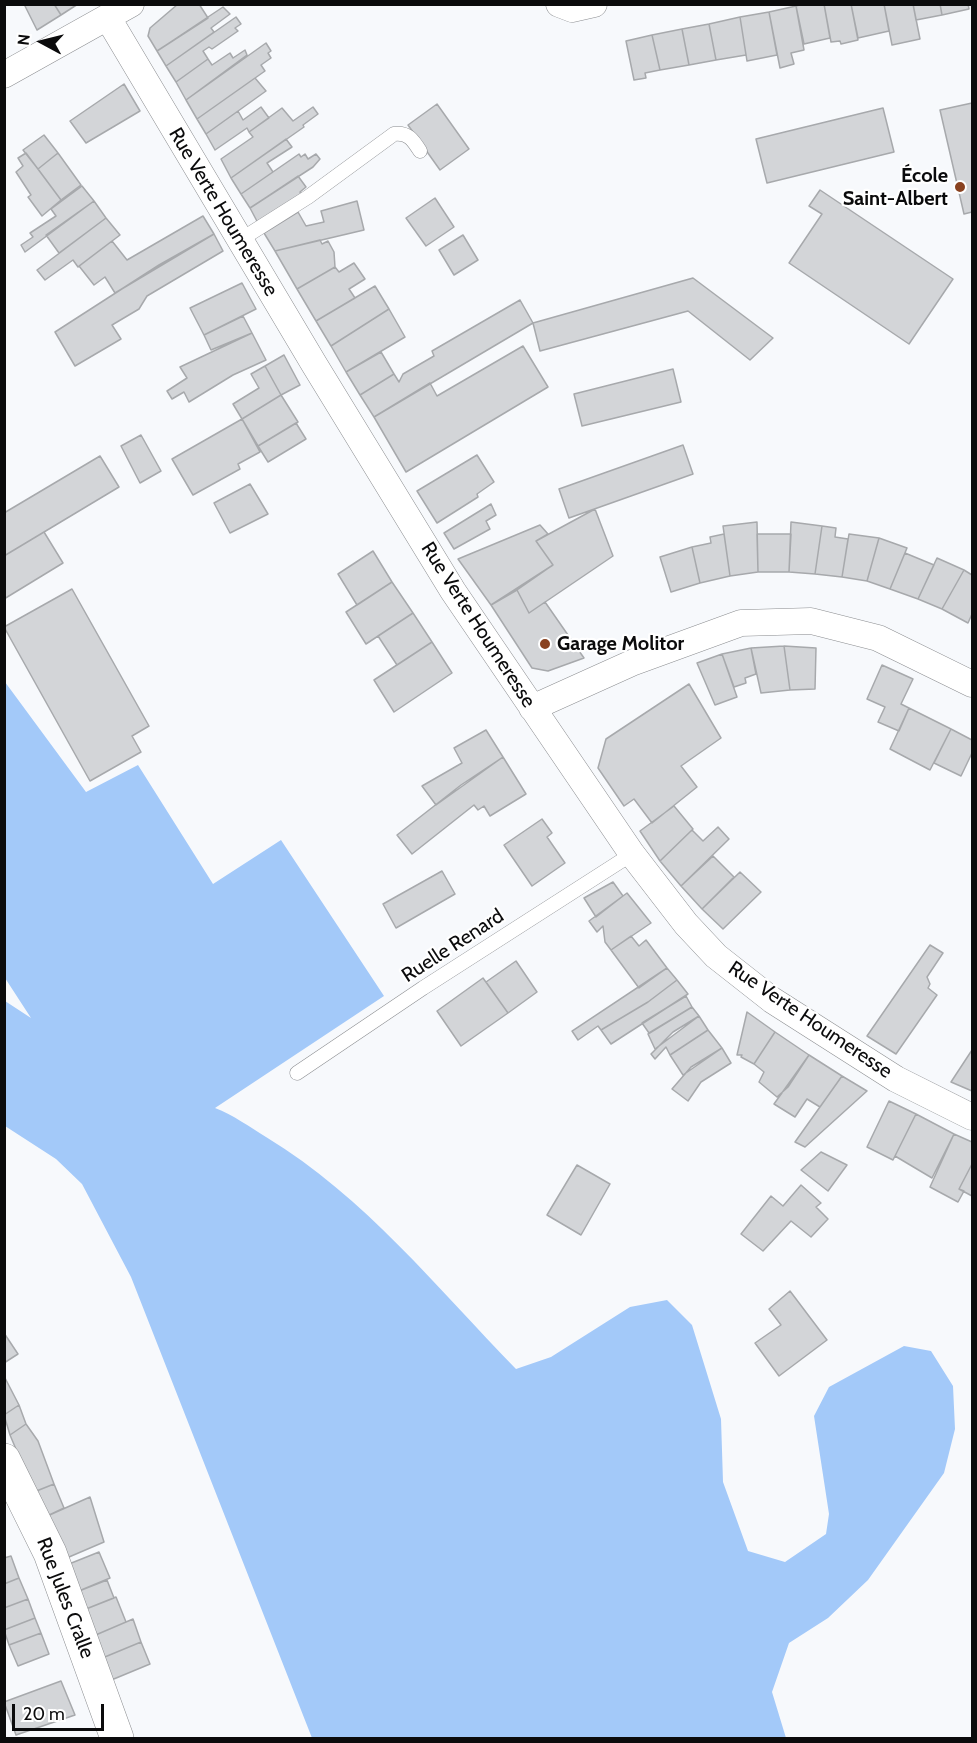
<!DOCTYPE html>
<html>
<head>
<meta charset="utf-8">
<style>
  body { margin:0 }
  #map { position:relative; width:977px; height:1743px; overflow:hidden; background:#f7f9fc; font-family:Cabin,sans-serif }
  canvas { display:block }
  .frame { position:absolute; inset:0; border:6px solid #0b0b0c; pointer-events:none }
  .north { position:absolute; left:12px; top:12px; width:60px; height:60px; -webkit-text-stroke:4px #fff; paint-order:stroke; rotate:277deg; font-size:16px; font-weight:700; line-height:24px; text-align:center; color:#0b0b0c }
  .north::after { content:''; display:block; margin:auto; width:21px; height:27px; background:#0b0b0c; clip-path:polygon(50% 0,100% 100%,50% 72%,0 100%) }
  .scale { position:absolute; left:12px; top:1704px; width:92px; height:27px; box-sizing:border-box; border:3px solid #0b0b0c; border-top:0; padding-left:8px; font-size:18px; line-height:21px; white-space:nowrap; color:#0b0b0c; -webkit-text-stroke:4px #fff; paint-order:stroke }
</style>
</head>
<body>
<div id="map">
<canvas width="977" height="1743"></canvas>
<div class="frame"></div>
<div class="north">N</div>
<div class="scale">20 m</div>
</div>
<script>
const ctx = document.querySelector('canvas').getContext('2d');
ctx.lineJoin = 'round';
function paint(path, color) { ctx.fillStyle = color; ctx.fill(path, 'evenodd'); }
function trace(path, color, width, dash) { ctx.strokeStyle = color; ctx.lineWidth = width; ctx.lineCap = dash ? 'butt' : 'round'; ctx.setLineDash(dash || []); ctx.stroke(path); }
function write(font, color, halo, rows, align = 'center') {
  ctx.font = font + ' Cabin,sans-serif'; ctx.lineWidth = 4.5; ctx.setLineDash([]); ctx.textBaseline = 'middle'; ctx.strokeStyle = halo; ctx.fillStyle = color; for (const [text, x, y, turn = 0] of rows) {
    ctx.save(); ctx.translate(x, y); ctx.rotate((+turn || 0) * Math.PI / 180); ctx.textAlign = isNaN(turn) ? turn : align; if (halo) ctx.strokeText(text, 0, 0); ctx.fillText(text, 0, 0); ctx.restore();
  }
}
paint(new Path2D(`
  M5,682L86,792L138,765L213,884L281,840L384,996L215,1108C233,1115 250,1127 266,1137C366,1198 436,1287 516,1369L551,1357L630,1307L667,1300L692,1325L721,1419L723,1482L748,1551L785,1562L826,1534L829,1514L814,1416L829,1387L904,1346L931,1351L953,1386L955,1429L944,1473L868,1580L828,1618L789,1643L772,1692L786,1738H312L131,1277L82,1184L56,1159L5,1126V1001L31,1018L5,978Z`), '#a3c9f9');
const building = new Path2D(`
  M24,4H54L61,15L37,30Z
  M54,4H78L61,15Z
  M178,4H199L208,18L157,51L148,36L150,28Z
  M803,4H824L830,38L804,44L796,6Z
  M824,4H851L858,40L841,44L840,41L831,42Z
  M851,4H884L889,31L858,38Z
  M884,4H913L920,39L892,45Z
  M913,4H940L942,15L916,20Z
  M940,4H968L969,9L942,15Z
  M796,6L804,50L791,53L794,64L780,68L769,12Z
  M223,7L230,14L211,28L214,32L166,66L157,51Z
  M769,12L777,55L747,61L740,17Z
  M236,17L241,24L235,28L238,31L212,49L209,47L203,51L208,59L176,82L166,66Z
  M740,17L746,55L716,60L709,24Z
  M709,24L716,60L689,65L682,29Z
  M682,29L689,65L660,70L652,35Z
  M652,35L660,70L645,73L646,78L634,80L626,41Z
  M266,43L271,51L268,53L271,58L261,65L265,71L197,119L186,100Z
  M245,50L247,55L186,100L176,82L208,59L212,65L230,53L233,58Z
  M255,78L266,91L206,134L197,119Z
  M124,84L140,111L86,143L70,121Z
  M972,103V212L964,214L940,110Z
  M437,104L469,149L440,170L408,125Z
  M261,107L269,118L249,132L247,128L215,150L206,134L238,111L243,120Z
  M313,107L318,114L303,125L304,127L231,178L221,159L253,137L249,132L282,108L293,121Z
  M883,108L894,152L767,183L756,139Z
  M44,135L58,153L38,169L23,150Z
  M286,139L292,147L267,163L273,172L241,194L231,178Z
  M26,153L61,200L42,216L28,197L31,195L16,172L23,166L18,158Z
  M58,153L81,185L61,200L38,169Z
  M299,154L301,157L305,154L308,159L316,154L320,159L313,167L250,208L241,194Z
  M298,176L306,187L300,192L302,195L259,225L250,208Z
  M82,186L94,201L25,252L21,245L33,237L30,233L56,216L51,209Z
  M820,190L953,279L909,344L789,263L822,214L809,206Z
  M435,198L454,227L426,246L406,218Z
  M94,201L106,218L59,253L46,235Z
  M357,201L364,230L275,251L264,233L298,212L306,226L324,222L321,211Z
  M203,216L214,234L115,293L105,277L94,285L79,266L112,241L127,260Z
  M106,218L120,235L78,267L73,260L45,280L37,270Z
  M214,234L223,251L147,296L139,309L112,325L121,339L75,366L55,332L159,265Z
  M463,235L478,260L454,275L439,250Z
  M320,240L322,244L328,241L334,252L335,267L297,289L275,251Z
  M354,263L365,279L349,289L355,298L316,321L297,289L335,267L339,272Z
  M693,278L773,338L750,360L688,311L540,351L533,323Z
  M242,283L256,309L204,335L190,308Z
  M375,286L389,309L331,346L316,321Z
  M520,300L533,323L374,417L360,395L394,374L399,382L403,374L434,356L432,351Z
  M389,309L405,337L346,372L331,346Z
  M243,316L252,333L211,350L204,335Z
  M252,333L266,360L233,375L189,402L184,392L172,399L167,391L187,378L180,367Z
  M523,346L548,387L406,472L374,417L430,383L437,396Z
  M381,352L394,374L360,395L346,372Z
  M284,355L300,385L281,395L265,366Z
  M265,366L281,395L242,419L233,404L259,388L251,374Z
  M673,369L681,402L582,426L574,394Z
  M281,395L298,422L258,446L242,419Z
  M242,419L260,452L238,464L240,469L193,495L172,459Z
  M296,423L306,439L268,462L258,446Z
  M141,435L161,471L140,483L121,446Z
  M683,445L693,474L569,518L559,489Z
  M477,455L494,482L477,494L478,497L437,523L417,491Z
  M100,456L119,487L4,556V513Z
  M250,484L268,514L230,533L214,503Z
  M491,504L496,515L486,521L490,529L454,549L444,533Z
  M595,509L613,556L529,613L517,590L553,565L536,541Z
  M757,522L758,572L730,576L723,526Z
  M791,522L822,526L815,574L789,572Z
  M540,525L548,534L536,541L553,565L491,605L458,559Z
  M822,526L836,528L835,537L848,539L842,577L815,574Z
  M44,532L63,563L4,599V556Z
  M724,534L730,576L700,583L692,547L711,543L710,537Z
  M757,534H791L789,572H758Z
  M849,534L879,538L867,581L842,577Z
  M879,538L907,548L890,589L867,581Z
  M692,547L700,583L671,592L660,557Z
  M373,551L392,582L357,605L338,574Z
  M905,553L934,565L918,599L890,589Z
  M937,558L964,570L942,609L918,599Z
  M964,570L972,575V614L968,623L942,609Z
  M392,582L413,613L366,644L346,612Z
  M72,589L149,726L132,736L141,752L90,781L4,627Z
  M517,590L529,613L545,602L584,658L548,671L532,668L491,605Z
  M413,613L432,642L397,665L378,636Z
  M432,642L452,673L394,712L374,680Z
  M784,646L790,690L761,693L751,648Z
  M784,646L816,648L815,689L790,690Z
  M751,648L756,674L745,678L746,683L734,687L722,654Z
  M722,654L737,697L715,705L697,663Z
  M882,665L913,679L901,704L909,708L899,731L878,722L885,707L867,699Z
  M689,684L721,738L681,766L697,787L652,823L634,799L624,806L598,768L606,739Z
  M909,708L951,729L930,770L890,749Z
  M951,729L972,740V753L961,776L934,763Z
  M486,730L503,757L436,805L422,786L462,763L454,748Z
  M503,757L526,794L490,816L484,806L478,810L474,805L412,854L397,835L461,785Z
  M674,806L693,829L660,861L640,831Z
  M542,819L552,833L547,837L565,863L532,886L504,845Z
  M718,827L729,839L681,886L660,861L692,830L703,841Z
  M713,856L734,877L702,909L681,886Z
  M442,871L455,894L396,928L383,904Z
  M740,872L761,892L723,929L702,909Z
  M613,882L623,896L596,917L584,898Z
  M627,893L651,923L611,950L605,942L603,926L597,932L589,921Z
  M631,936L639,946L646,940L667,968L639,988L611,950Z
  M930,945L943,953L927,977L930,984L928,988L937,995L896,1054L867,1036Z
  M516,961L537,992L508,1013L486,982Z
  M667,968L677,980L648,1002L601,1030L598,1026L578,1040L572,1031Z
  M483,978L508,1013L461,1046L437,1011Z
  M677,980L688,994L611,1044L601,1030L648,1002Z
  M686,996L692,1007L649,1033L642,1023Z
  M692,1007L699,1016L655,1049L648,1034Z
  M747,1012L775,1032L754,1064L741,1057L742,1055H737Z
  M699,1016L708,1030L670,1055L666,1047L655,1059L651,1054L673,1032Z
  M708,1030L722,1048L683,1075L670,1055Z
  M775,1032L809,1055L788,1087L777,1097L759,1082L764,1072L754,1064Z
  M722,1048L731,1063L701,1082L688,1101L672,1089L691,1067Z
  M972,1050V1091L951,1082Z
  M809,1055L842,1076L820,1107L807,1099L795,1117L774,1104Z
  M842,1076L867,1091L805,1147L795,1142Z
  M889,1101L916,1114L893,1160L867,1147Z
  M916,1114L954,1134L932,1178L895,1156Z
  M954,1134L972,1142V1164L959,1189L964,1191L958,1202L930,1187Z
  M821,1152L847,1165L828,1191L801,1170Z
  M972,1164V1196L959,1189Z
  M577,1165L610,1184L581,1235L547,1215Z
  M801,1185L821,1203L816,1207L828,1219L811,1237L791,1221L763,1251L741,1234L771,1196L783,1206Z
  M790,1291L827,1340L779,1376L755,1343L781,1325L769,1309Z
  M4,1333L18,1354L4,1363Z
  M4,1376L19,1405L4,1415Z
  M19,1405L26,1424L10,1435L4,1415Z
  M26,1424L38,1441L54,1484L34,1492L10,1435Z
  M54,1484L64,1508L45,1517L34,1492Z
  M90,1497L104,1542L62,1560L45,1517Z
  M99,1552L110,1578L74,1593L64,1566Z
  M11,1556L19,1578L4,1584V1558Z
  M19,1578L28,1599L4,1608V1584Z
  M107,1580L114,1598L81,1611L74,1593Z
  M116,1597L126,1622L91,1637L81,1611Z
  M28,1599L35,1618L4,1630V1608Z
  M35,1618L41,1633L9,1645L4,1630Z
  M133,1619L141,1642L100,1659L91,1637Z
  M41,1633L49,1654L18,1666L9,1645Z
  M141,1642L150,1664L109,1681L100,1659Z
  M61,1681L75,1715L16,1735L4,1702Z`);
paint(building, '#d3d5d8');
trace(building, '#a7a9ac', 1.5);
const lane = new Path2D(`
  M240,240L308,197L394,134C408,132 413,140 420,151
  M297,1073L423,988L632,854`);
const street = new Path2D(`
  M559,4L572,9L594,4
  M108,18L314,364L453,591L632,854L686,924L716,956L772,1000L896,1079L972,1117
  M4,75L131,4
  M532,708L634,662L741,623L811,621L878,638L972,684`);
const secondary = new Path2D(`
  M4,1460L50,1553L117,1738`);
trace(lane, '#8b8d90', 15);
trace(street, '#8b8d90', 27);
trace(secondary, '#8b8d90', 34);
trace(lane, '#fff', 14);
trace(street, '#fff', 26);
trace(secondary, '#fff', 33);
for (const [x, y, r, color] of [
  [960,187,6,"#894220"],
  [545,644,6,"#894220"]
]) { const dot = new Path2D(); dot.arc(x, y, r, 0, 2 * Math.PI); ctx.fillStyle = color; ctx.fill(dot); trace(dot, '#fff', 2); }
write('bold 20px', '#0b0b0c', '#fff', [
  ["École",948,176],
  ["Saint-Albert",948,199],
  ["Garage Molitor",557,644,"left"]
], 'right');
write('20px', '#0b0b0c', '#fff', [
  ["Rue Verte Houmeresse",223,212,59],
  ["Rue Verte Houmeresse",478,625,57],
  ["Ruelle Renard",453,946,-33],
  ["Rue Verte Houmeresse",810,1020,34],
  ["Rue Jules Cralle",65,1598,69]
]);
</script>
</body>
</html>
